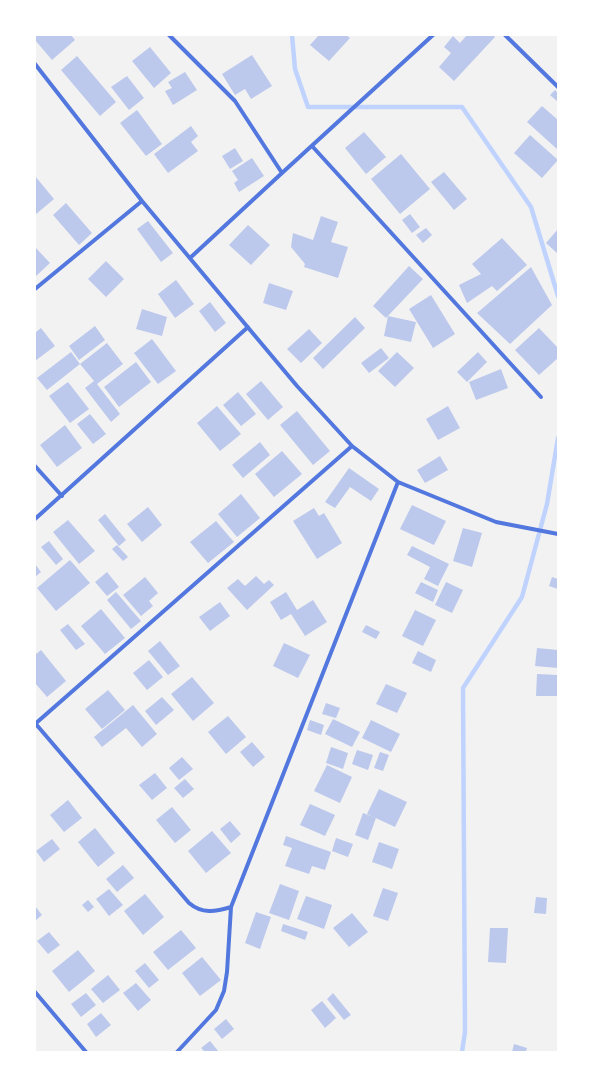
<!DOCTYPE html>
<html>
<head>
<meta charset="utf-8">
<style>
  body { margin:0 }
  #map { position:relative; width:593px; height:1087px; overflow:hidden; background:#f2f2f2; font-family:"Varela Round",sans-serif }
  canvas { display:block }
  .frame { position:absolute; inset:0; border:36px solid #fff; pointer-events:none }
</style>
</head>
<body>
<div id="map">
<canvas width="593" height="1087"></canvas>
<div class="frame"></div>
</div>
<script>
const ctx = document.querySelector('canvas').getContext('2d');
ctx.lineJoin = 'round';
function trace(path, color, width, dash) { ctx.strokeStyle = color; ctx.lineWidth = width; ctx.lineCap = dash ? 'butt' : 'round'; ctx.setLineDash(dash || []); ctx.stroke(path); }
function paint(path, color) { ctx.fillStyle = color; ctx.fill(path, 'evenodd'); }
trace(new Path2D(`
  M292,35L295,69L308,107H462L531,207L558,296
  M462,1052L465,1032L463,688L522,597L547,504L558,438`), '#bfd3fe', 4.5);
paint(new Path2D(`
  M35,35H71L75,40L52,60L35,40Z
  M319,35H346L350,38L329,61L310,45Z
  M467,35H493L495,37L454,81L439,67L451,53L444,47L453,36L460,43Z
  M150,47L171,73L154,88L132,61Z
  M252,55L272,86L251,99L245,89L235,95L222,74Z
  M77,56L116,102L100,116L61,70Z
  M185,72L197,90L173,105L165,91L172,88L168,82Z
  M127,76L144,98L129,110L111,87Z
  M555,90L558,93V102L550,95Z
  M542,106L558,120L557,149L527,122Z
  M137,110L162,144L146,156L120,123Z
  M191,126L198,136L191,142L198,151L168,173L154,154Z
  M364,132L386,157L366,174L345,148Z
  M530,135L558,160L542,178L514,153Z
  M235,148L243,161L230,169L222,156Z
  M401,154L430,189L400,214L371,179Z
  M252,158L264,176L239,192L234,183L238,180L232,171Z
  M444,172L467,199L454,210L431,182Z
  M35,176L54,199L35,215Z
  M66,203L92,233L79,245L53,215Z
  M410,214L420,227L412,233L402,220Z
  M321,216L338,222L331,242L348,247L338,278L304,267L305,264L291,247L293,233L313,240Z
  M148,221L173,253L161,262L137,229Z
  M248,225L270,245L251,265L229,245Z
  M426,228L432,235L423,243L416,235Z
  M558,229V254L546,243Z
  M502,238L527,265L497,291L492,286L467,303L459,285L481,274L472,264Z
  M35,247L50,263L35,277Z
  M106,261L124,279L106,297L88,279Z
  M409,266L423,279L386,318L373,306Z
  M531,267L552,305L510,344L477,313Z
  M176,280L194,304L175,318L158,294Z
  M269,283L293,291L286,310L263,303Z
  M431,295L455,334L433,348L409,309Z
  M210,302L226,323L215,332L199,311Z
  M142,309L167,317L162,336L136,329Z
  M388,316L416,322L411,342L384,336Z
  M355,317L365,328L323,369L313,358Z
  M95,326L105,340L79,360L69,346Z
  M41,328L55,346L35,361V333Z
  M539,328L558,348V358L539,375L515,350Z
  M309,329L322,343L301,363L287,349Z
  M152,339L176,371L158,384L134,353Z
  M107,343L123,364L97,384L120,414L111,422L85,388L94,381L80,364L47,390L37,378L71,352L80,364Z
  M381,348L389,358L369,373L361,363Z
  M397,352L414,368L395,387L378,371Z
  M478,352L487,362L467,382L457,372Z
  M136,362L151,382L119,407L104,387Z
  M501,369L508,388L476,400L469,382Z
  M261,381L283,407L268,420L246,394Z
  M68,382L89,409L70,423L49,396Z
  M238,392L256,414L241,426L223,405Z
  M217,406L241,434L220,451L197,423Z
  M448,406L460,428L438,440L426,419Z
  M297,411L330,451L313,465L280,425Z
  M90,414L106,434L93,444L77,424Z
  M65,425L82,448L57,467L40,445Z
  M260,442L270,455L243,478L232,465Z
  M282,451L302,474L274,497L255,474Z
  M440,456L448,470L425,483L417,470Z
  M349,468L379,489L371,501L350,487L335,508L325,502Z
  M241,494L260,518L237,537L218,514Z
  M412,505L446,521L434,545L400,529Z
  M148,507L162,525L142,542L127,524Z
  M314,508L319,516L324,513L342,543L317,559L293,521Z
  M105,514L126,540L119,546L98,520Z
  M68,520L95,551L79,564L53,532Z
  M216,521L234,542L208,563L190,542Z
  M463,528L482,533L472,567L453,561Z
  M49,541L63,559L56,565L41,547Z
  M117,545L128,557L123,561L112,549Z
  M412,546L449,564L438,586L424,579L430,567L407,555Z
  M70,560L90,583L56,611L37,588Z
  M35,564L41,572L35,577Z
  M107,572L119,587L107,596L95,582Z
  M256,576L264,584L269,580L274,585L247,610L227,588L238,579L245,586Z
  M145,577L158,593L149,601L153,606L141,616L123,595Z
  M552,577L558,579V589L549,586Z
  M421,582L438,590L433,602L415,593Z
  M446,582L463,590L452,613L435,605Z
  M116,592L141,621L131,629L107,600Z
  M286,592L297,610L313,600L327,622L305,636L291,614L281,620L270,602Z
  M220,602L230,616L210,631L199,617Z
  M101,609L125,638L105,654L81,626Z
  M415,610L436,620L423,646L402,636Z
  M68,624L85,644L76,650L60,630Z
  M366,625L380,632L376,639L362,632Z
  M160,641L180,666L168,675L148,651Z
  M284,643L310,655L298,678L273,666Z
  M537,648L558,650V668L535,666Z
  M41,650L66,681L47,697L35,683V655Z
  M418,651L436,660L431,672L412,663Z
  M149,660L163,677L147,690L133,673Z
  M537,674L558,675V696H536Z
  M192,677L214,703L193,721L171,694Z
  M386,684L407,693L397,713L376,704Z
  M108,690L125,710L102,729L85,709Z
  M162,697L174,710L156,725L145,711Z
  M326,703L340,708L336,718L322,714Z
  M133,705L157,734L142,747L126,728L102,747L94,737Z
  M228,716L246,737L226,754L208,732Z
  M333,719L360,732L352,747L325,734Z
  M310,720L324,725L321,735L307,730Z
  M371,720L400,734L391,752L362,738Z
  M252,742L265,757L253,767L240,752Z
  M331,747L348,753L343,769L326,763Z
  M357,750L373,755L368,770L352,764Z
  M380,752L389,755L383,771L374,768Z
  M182,757L193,769L179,780L169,768Z
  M327,765L352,777L340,803L314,791Z
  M155,773L167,788L152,800L139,785Z
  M185,779L194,789L183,798L174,788Z
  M379,789L407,802L395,827L367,814Z
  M68,800L82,818L64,832L50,815Z
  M310,804L335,815L325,836L300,825Z
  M172,807L191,830L175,843L156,820Z
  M363,813L376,818L368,840L355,835Z
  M230,821L241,834L231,843L220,829Z
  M95,828L115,853L98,867L78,842Z
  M212,831L231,853L206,873L188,851Z
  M286,836L331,852L325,870L312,866L309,874L285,866L292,848L283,845Z
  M336,838L353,844L348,857L332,851Z
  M52,839L60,849L44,862L36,851Z
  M379,842L399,849L392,869L372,862Z
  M123,865L134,878L117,892L106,879Z
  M280,884L299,891L289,920L269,913Z
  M383,888L398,893L388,921L373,916Z
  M109,889L123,905L109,916L96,899Z
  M145,894L164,917L143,935L124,911Z
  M306,896L332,905L324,929L297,919Z
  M536,897L547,898L546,914L534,913Z
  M88,900L94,907L88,912L82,905Z
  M35,906L42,915L35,921Z
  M256,912L271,917L260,949L245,943Z
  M352,913L368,932L349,947L333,928Z
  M283,924L308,932L305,940L281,931Z
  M490,928H508L506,963L488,962Z
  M181,930L196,948L168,970L153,952Z
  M49,932L60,945L48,954L37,941Z
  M78,950L95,971L69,992L52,971Z
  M202,957L221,980L200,996L182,973Z
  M145,963L159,980L149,988L135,971Z
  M108,975L120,990L103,1003L91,989Z
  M136,983L151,1000L138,1011L123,993Z
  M86,993L96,1005L81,1017L71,1004Z
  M333,993L351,1015L344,1020L327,999Z
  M322,1001L336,1018L325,1028L311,1010Z
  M101,1013L111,1025L96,1037L87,1024Z
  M226,1019L234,1029L222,1039L214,1029Z
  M210,1041L219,1052H205L201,1048Z
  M514,1044L527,1048L526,1052H512Z`), '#bdc9ec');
trace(new Path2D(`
  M169,35L235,101L282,173
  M505,35L558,87
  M35,64L142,201L297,386L352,446L398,482L496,522L558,534
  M312,146L541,397
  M190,258L282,173L433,35
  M35,289L142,201
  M35,466L62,496
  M35,519L248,327
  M35,723L189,903C202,914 215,912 231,907
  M35,724L352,446
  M35,992L86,1052
  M177,1052L216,1010L224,991L227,972L231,907L398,482`), '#5277de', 4);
</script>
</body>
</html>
